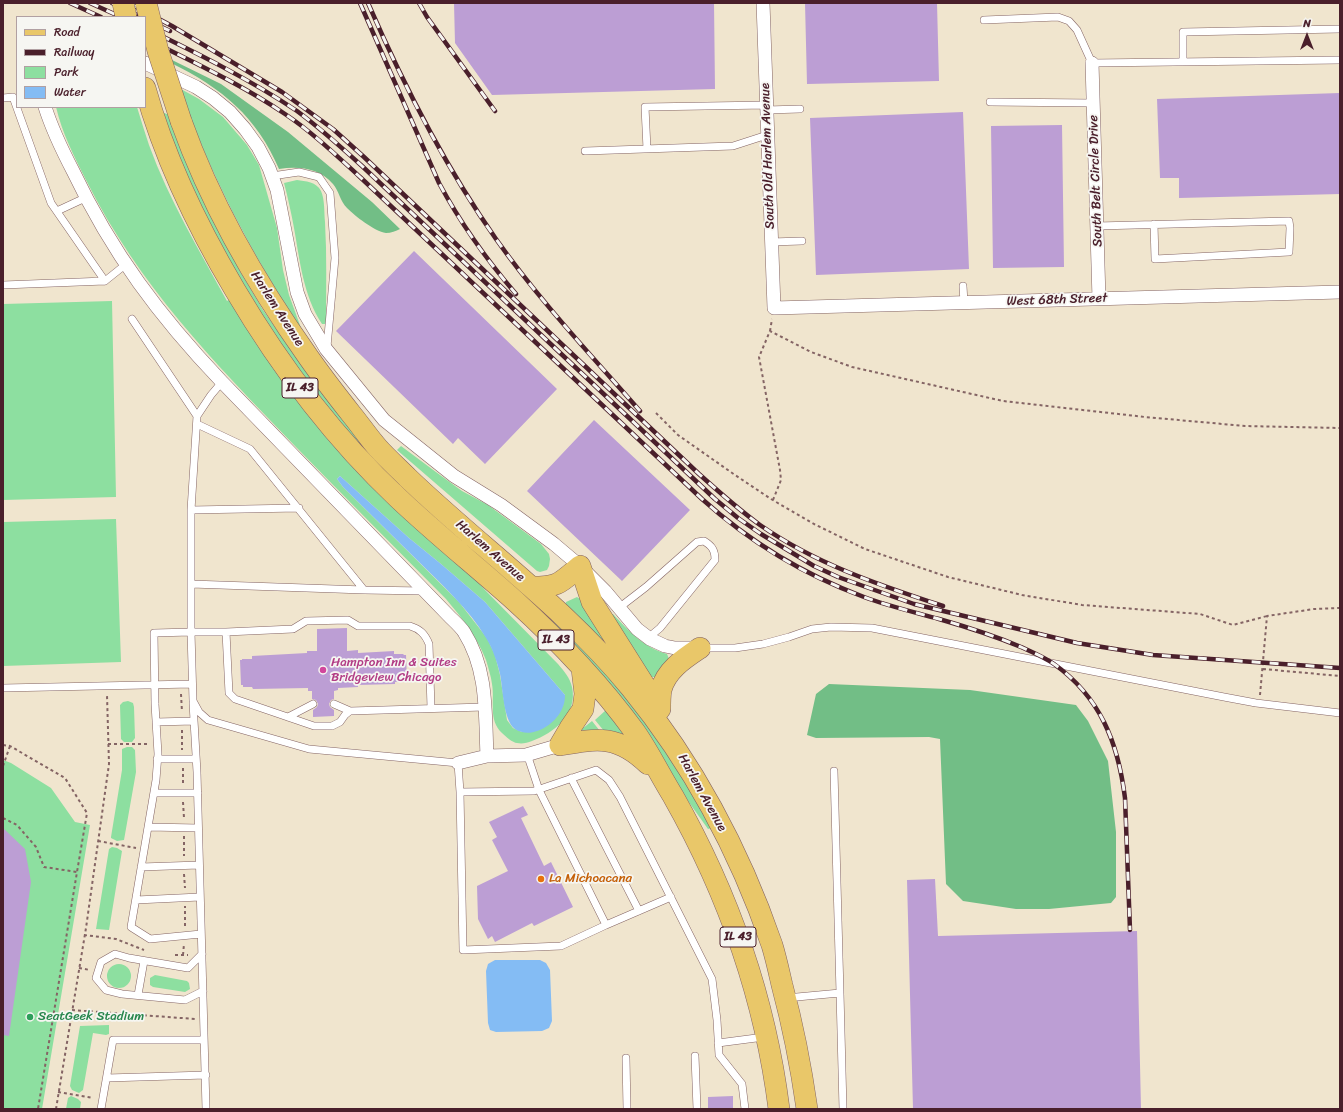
<!DOCTYPE html>
<html>
<head>
<meta charset="utf-8">
<style>
  body { margin:0 }
  #map { position:relative; width:1343px; height:1112px; overflow:hidden; background:#f0e5ce; font-family:Sriracha,sans-serif }
  canvas { display:block }
  .frame { position:absolute; inset:0; border:4px solid #4a1f2b; pointer-events:none }
  .legend { position:absolute; left:16px; top:16px; width:130px; height:92px; box-sizing:border-box; background:#f6f6f2; border:1px solid #b1a0a2; margin:0; padding:5px 7px; list-style:none; font-size:12px; color:#4a1f2b }
  .legend li { display:flex; align-items:center; gap:8px; height:20px }
  .legend b { width:20px; border:1px solid #b1a0a2 }
  .north { position:absolute; left:1287px; top:16px; width:40px; height:40px; -webkit-text-stroke:3px #f6f6f2; paint-order:stroke; rotate:0deg; font-size:11px; font-weight:700; line-height:16px; text-align:center; color:#4a1f2b }
  .north::after { content:''; display:block; margin:auto; width:14px; height:18px; background:#4a1f2b; clip-path:polygon(50% 0,100% 100%,50% 72%,0 100%) }
</style>
</head>
<body>
<div id="map">
<canvas width="1343" height="1112"></canvas>
<div class="frame"></div>
<ul class="legend">
<li><b style="height:5px;background:#e9c769"></b>Road</li>
<li><b style="height:5px;background:#4a1f2b"></b>Railway</li>
<li><b style="height:11px;background:#8ddfa0"></b>Park</li>
<li><b style="height:11px;background:#84bcf4"></b>Water</li>
</ul>
<div class="north">N</div>
</div>
<script>
const ctx = document.querySelector('canvas').getContext('2d');
ctx.lineJoin = 'round';
function paint(path, color) { ctx.fillStyle = color; ctx.fill(path, 'evenodd'); }
function trace(path, color, width, dash) { ctx.strokeStyle = color; ctx.lineWidth = width; ctx.lineCap = dash ? 'butt' : 'round'; ctx.setLineDash(dash || []); ctx.stroke(path); }
function write(font, color, halo, rows, align = 'center') {
  ctx.font = font + ' Sriracha,sans-serif'; ctx.lineWidth = 3.5; ctx.setLineDash([]); ctx.textBaseline = 'middle'; ctx.strokeStyle = halo; ctx.fillStyle = color; for (const [text, x, y, turn = 0] of rows) {
    ctx.save(); ctx.translate(x, y); ctx.rotate((+turn || 0) * Math.PI / 180); ctx.textAlign = isNaN(turn) ? turn : align; if (halo) ctx.strokeText(text, 0, 0); ctx.fillText(text, 0, 0); ctx.restore();
  }
}
paint(new Path2D(`
  M179,88L199,99L223,117L247,145L259,165L277,228L283,270L289,295L301,328C251,254 210,173 179,88Z
  M56,107H137C141,120 145,133 149,145C169,200 199,250 227,301L231,299L485,590L558,664C564,671 570,678 572,687C578,714 554,733 532,741C527,743 522,744 517,743C513,743 505,736 502,733C488,720 495,701 492,684C491,676 488,667 486,660C477,637 462,618 446,599C395,548 344,496 294,445C213,361 139,286 86,180C74,156 62,133 56,107ZM340,476L409,538L441,564L485,602L565,695L522,732L513,728L507,720L500,675L495,655L487,638L459,602L343,487L337,479Z
  M160,111L169,115L218,229L241,273L263,310L291,350L317,385L469,542L592,657L641,716L687,784L712,828L708,829L688,801L671,773L364,453L275,341L204,217Z
  M297,180C305,181 317,182 321,191C325,200 324,212 325,222C327,256 326,290 326,324H322C303,295 300,261 294,228C291,212 288,198 284,183Z
  M112,301L116,497L3,500V304Z
  M401,446L440,475L462,491L488,505L541,544L549,554L550,559L549,566L547,570L540,572L537,571L397,450Z
  M116,519L121,662L3,666V522Z
  M577,597L580,599L617,655L565,606L566,602Z
  M613,614C629,631 643,647 667,654L669,659L656,677H650L609,616Z
  M128,701L133,703L134,707L135,738L132,742H124L121,739L120,705L123,702Z
  M606,710L624,733L621,735L604,731L595,720Z
  M592,721L600,731L583,733L582,729Z
  M127,747H132L135,750L136,772L124,840L117,841L111,838V837L122,770V749Z
  M3,760L11,763L51,788L75,822L90,825L42,1109H3Z
  M112,847L117,848L122,851L109,930L96,929L109,849Z
  M107 976a12 12 0 1 1 24 0a12 12 0 1 1-24 0Z
  M155,975L187,981L189,983L190,989L185,992L153,987L150,985V978Z
  M109,1025V1034L106,1035L93,1033L83,1090L79,1093L72,1090L70,1086L80,1026Z
  M71,1096L78,1099L81,1102L80,1109H66L68,1098Z`), '#8ddfa0');
paint(new Path2D(`
  M170,59L221,84L288,132L372,202L400,229C396,231 391,233 386,233C374,231 355,216 347,208C340,201 339,191 333,184C319,168 299,166 279,169C257,117 222,88 171,63Z
  M829,684L970,690L1076,705L1088,721L1108,761L1116,832V897L1111,903L1049,909H1016L963,901L946,884L940,739L929,737L816,738L807,735L816,694Z`), '#72be86');
paint(new Path2D(`
  M340,476L409,538L441,564L485,602L565,695C565,700 564,705 562,709C555,725 531,740 515,729C503,720 503,688 500,674C497,662 493,649 486,638C469,609 442,585 418,561C393,536 368,512 343,487L337,479Z
  M495,960H540L546,963L550,970L552,1021L549,1028L542,1031L496,1032L490,1030L488,1023L486,971L488,964Z`), '#84bcf4');
paint(new Path2D(`
  M454,3H714L715,89L492,95L455,43Z
  M805,3H937L939,81L807,84Z
  M1340,93V194L1179,198V178H1160L1157,99Z
  M963,112L969,269L816,275L810,118Z
  M1062,125L1064,267L993,268L991,126Z
  M414,251L557,389L485,464L458,438L453,444L336,331Z
  M594,420L690,510L622,581L527,491Z
  M347,628V651L358,650V653L394,651V654H403L404,655H406L407,680H405V682H395V684L358,685V687L338,688V690L334,691V699L331,700L329,704L330,707L334,710V716L313,717V710L317,707L318,704L316,700L312,699V691H308V688L253,689L252,687H243V685H241L240,660H242V659H252V656L307,653V651H317V629Z
  M523,806L528,815L521,818L544,866L551,862L573,907L534,926L532,923L495,942L492,936L488,939L478,919L477,886L508,871L492,840L497,837L489,822Z
  M3,828L25,849L31,882L9,1036L3,1035Z
  M935,879L938,936L1137,931L1141,1109H913L907,880Z
  M733,1096V1109H708V1097Z`), '#bc9ed4');
const service = new Path2D(`
  M984,20L1058,17L1069,21L1077,30L1092,63L1340,60
  M1183,62V32L1340,29
  M3,98L13,97L51,203L105,281
  M990,102L1093,103
  M767,110L800,109
  M647,149L645,107L767,105
  M585,151L733,146L767,135
  M272,176L299,172L319,177L330,193L335,258L327,347
  M57,211L85,198
  M1097,226L1289,221L1290,228L1289,252L1155,259L1154,224
  M771,242L802,241
  M3,285L105,281L125,265
  M963,286L964,303
  M132,319L197,416
  M191,510L299,508
  M191,584L364,590L250,449L197,424
  M364,590L424,591
  M620,607L646,587L697,542L704,541C712,546 715,550 715,560L660,628L648,638
  M226,632L293,629L306,621L348,620L358,626H410C420,629 425,634 429,644L431,708
  M702,648H735L763,644L789,637L812,629L831,627L872,628L1224,697L1256,703L1340,713
  M3,688L192,684
  M193,703L197,772L206,1109
  M334,704L350,711
  M484,707L350,711L345,715L340,722L332,726H314L235,699L229,693L226,632H191L193,701L199,712L208,720L309,749L458,763L460,792L534,791L596,770L609,780L620,797L712,979L717,1020L719,1055L742,1084L745,1109
  M288,717L313,704
  M156,722L194,721
  M527,754L539,790L606,925L671,897
  M157,759H196
  M834,771L840,993
  M571,778L639,911
  M460,792L463,950L561,946L606,925
  M154,793H198
  M148,827L198,828
  M141,867L199,865
  M136,900L200,897
  M201,934L150,939L131,927L156,780L158,754L155,704L154,633L191,632V510L197,416L211,395L222,382
  M202,954L188,968L129,958L115,954L101,962L96,978L106,990L122,994L185,1000L203,991
  M138,995L144,961
  M786,998L840,993L843,1109
  M718,1043L764,1037
  M695,1056L697,1109
  M626,1058L627,1109
  M107,1078L206,1075
  M101,1109L113,1040H204`);
const minor = new Path2D(`
  M763,3L774,308L1340,292
  M145,63L196,87L213,98L230,112L245,129L258,147L269,168L277,190L297,292L305,314L326,349L384,420L454,476L501,505L554,544L580,566L605,591L637,629L650,639L665,646L675,648H698
  M1092,63L1099,299
  M45,107C52,129 62,150 73,171C112,253 160,317 222,382L449,616C454,621 460,626 464,632C488,670 485,713 487,756
  M458,763L487,756L526,755L560,745`);
const primary = new Path2D(`
  M145,88C165,160 197,226 235,290C280,366 334,438 398,498C436,534 476,566 514,600C558,640 600,684 635,732C649,752 660,775 673,796C728,893 765,998 779,1109
  M181,121C211,205 257,285 309,358C323,378 337,396 352,415C361,426 369,438 378,448C388,459 398,468 408,478C482,549 566,608 631,688C693,764 740,852 772,945C776,958 779,972 782,985C793,1026 801,1067 807,1109
  M532,587C559,587 560,583 580,566L592,602L650,694
  M660,709C660,703 660,696 661,690C666,670 685,658 700,648
  M560,745C599,738 618,735 648,764
  M560,745L570,728L583,709L585,694L582,669`);
trace(service, '#846464', 8);
trace(minor, '#846464', 14);
trace(primary, '#846464', 22);
trace(new Path2D(`
  M770,331L772,319
  M656,413L678,435L735,475L771,499L814,524L865,549L948,577L1022,595L1082,605L1200,614L1233,625L1267,616
  M773,500L781,480L780,470L759,357L770,331L811,352L852,367L1003,401L1145,417L1245,426L1340,428
  M1263,669L1340,676
  M181,694L182,712
  M1260,695L1267,616L1314,609L1340,608
  M182,730V750
  M108,744H149
  M3,745L10,746L65,778L87,813L77,872
  M3,766L10,746
  M183,768V784
  M183,802L184,818
  M3,818L17,825L36,847L44,867L77,872L38,1109
  M184,836V856
  M98,841L136,848
  M184,874L185,888
  M185,926V906
  M84,935L116,939L144,950
  M175,955H188
  M183,955L184,944
  M79,968L90,970
  M72,1010L195,1019
  M58,1092L93,1098
  M56,1109L86,928L109,764L107,695`), '#846464', 2, [3, 3]);
trace(service, '#fff', 7);
trace(minor, '#fff', 13);
trace(primary, '#e9c769', 21);
const rail = new Path2D(`
  M70,3L101,17
  M90,3L121,17
  M112,3L141,17
  M129,3L172,26L282,92L333,129L364,157L699,474C719,492 738,509 760,525C816,564 879,585 943,606
  M360,3L439,183C461,224 486,259 516,294
  M368,3C404,86 444,165 496,239C539,300 591,355 640,411
  M419,3L427,17L495,111
  M145,19L170,31
  M145,28C197,53 249,79 297,111C320,128 341,147 362,166L715,499L738,518L761,534L814,566L838,577L914,604L1077,643L1153,655L1340,668
  M145,38C193,62 241,84 285,114C312,132 336,155 360,177L702,499C751,543 802,574 864,597C888,606 914,612 939,619C967,627 995,636 1021,647C1032,652 1044,657 1054,664C1100,697 1118,742 1125,798L1130,930`);
trace(rail, '#4a1f2b', 4.5);
trace(rail, '#f6f6f2', 3, [9]);
const primaryBridge = new Path2D(`
  M123,3L126,17
  M146,3L158,51L181,121`);
trace(primaryBridge, '#846464', 22, []);
trace(primaryBridge, '#e9c769', 21);
for (const [x, y, r, color] of [
  [323,670,4,"#d1479c"],
  [541,879,4,"#e8710a"],
  [30,1017,4,"#2e9e5b"]
]) { const dot = new Path2D(); dot.arc(x, y, r, 0, 2 * Math.PI); ctx.fillStyle = color; ctx.fill(dot); trace(dot, '#f6f6f2', 1.5); }
for (const [x, y, w] of [
  [300,388,36],
  [556,640,36],
  [738,937,36]
]) { const box = new Path2D(); box.roundRect(x - w / 2, y - 10, w, 20, 3); ctx.fillStyle = '#f6f6f2'; ctx.fill(box); trace(box, '#4a1f2b', 1); }
write('bold 12px', '#4a1f2b', null, [
  ["IL 43",300,388],
  ["IL 43",556,640],
  ["IL 43",738,937]
]);
write('13px', '#4a1f2b', '#f6f6f2', [
  ["South Old Harlem Avenue",768,156,-92],
  ["South Belt Circle Drive",1096,181,-92],
  ["West 68th Street",1057,300,-2],
  ["Harlem Avenue",277,309,57],
  ["Harlem Avenue",490,551,41],
  ["Harlem Avenue",702,793,61]
]);
write('13px', '#b23c85', '#f6f6f2', [
  ["Hampton Inn & Suites",331,663],
  ["Bridgeview Chicago",331,678]
], 'left');
write('13px', '#c56008', '#f6f6f2', [
  ["La Michoacana",549,879]
], 'left');
write('13px', '#27864d', '#f6f6f2', [
  ["SeatGeek Stadium",38,1017]
], 'left');
</script>
</body>
</html>
